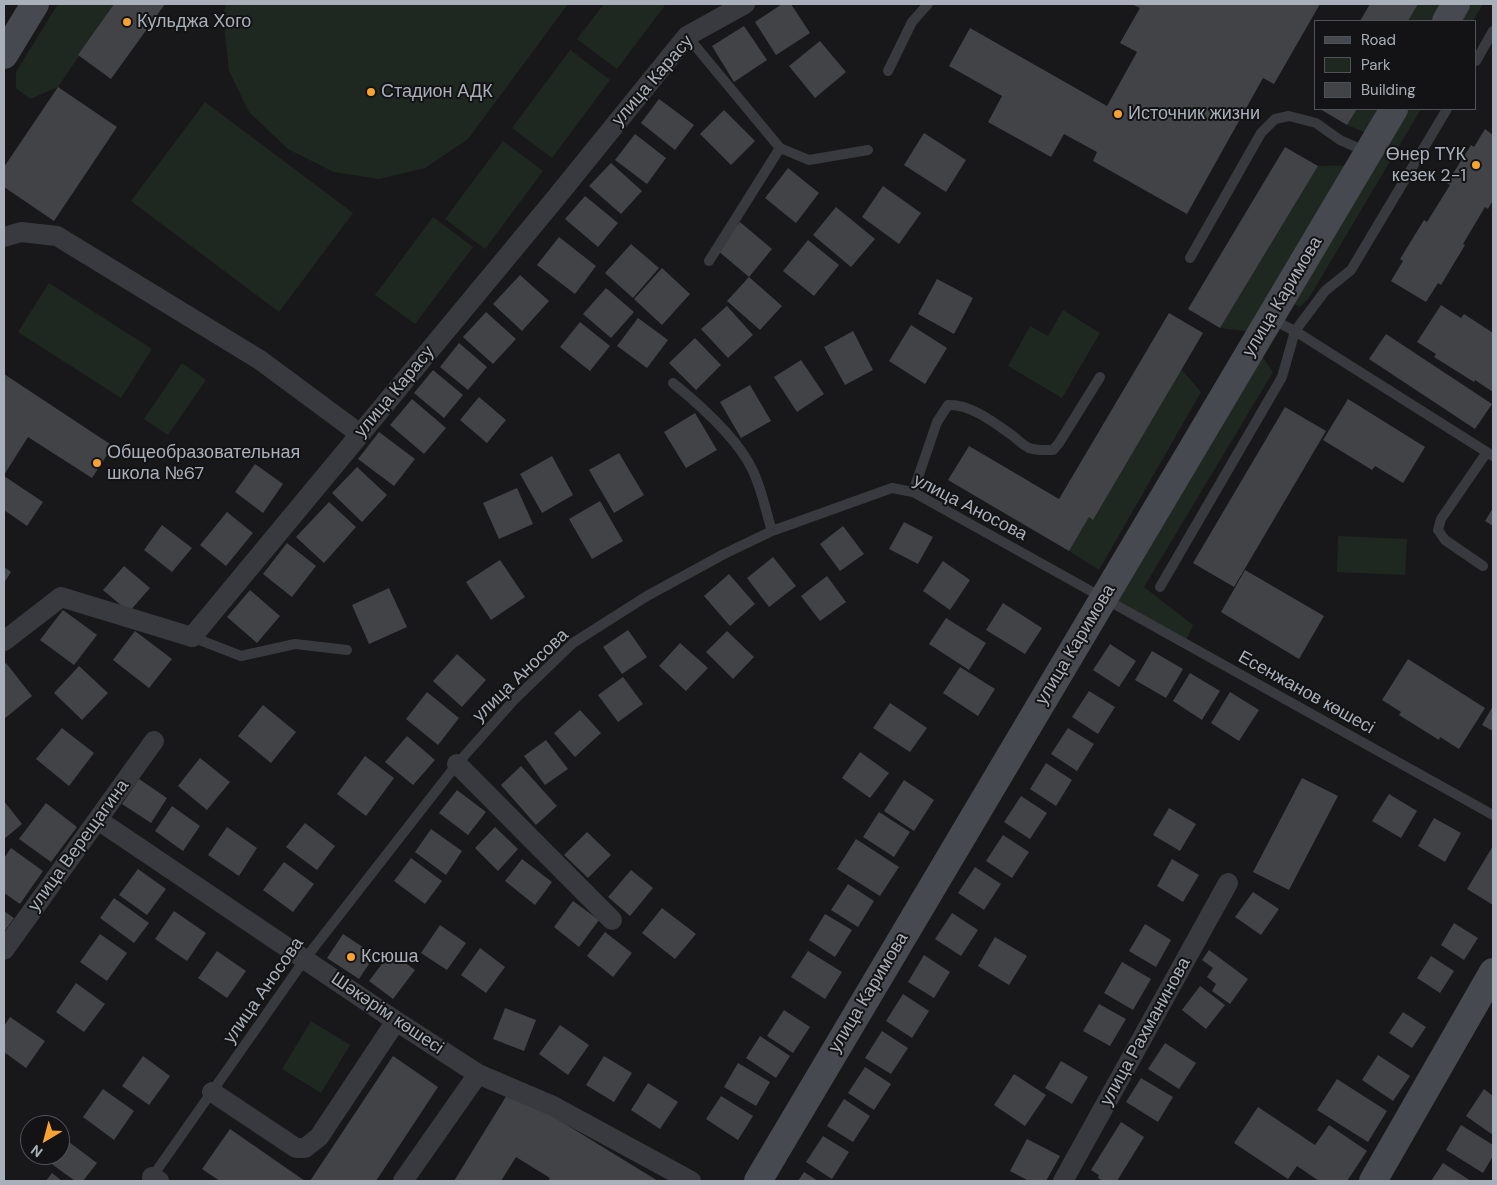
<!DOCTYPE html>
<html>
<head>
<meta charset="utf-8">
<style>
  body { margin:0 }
  #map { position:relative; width:1497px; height:1185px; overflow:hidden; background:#18181a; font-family:"DM Sans",sans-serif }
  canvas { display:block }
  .frame { position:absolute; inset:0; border:5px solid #a9b0ba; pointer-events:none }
  .legend { position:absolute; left:1314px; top:20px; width:162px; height:90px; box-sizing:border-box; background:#131315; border:1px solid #4f5257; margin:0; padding:6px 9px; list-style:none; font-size:15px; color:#a9b0ba }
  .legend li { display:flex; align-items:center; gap:10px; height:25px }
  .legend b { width:25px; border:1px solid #4f5257 }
  .north { position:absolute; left:20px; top:1115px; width:50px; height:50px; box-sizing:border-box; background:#131315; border:1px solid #4f5257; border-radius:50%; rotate:217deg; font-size:14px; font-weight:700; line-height:20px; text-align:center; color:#a9b0ba }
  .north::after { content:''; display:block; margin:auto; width:18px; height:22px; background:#f8a331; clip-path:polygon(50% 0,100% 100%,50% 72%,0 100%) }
</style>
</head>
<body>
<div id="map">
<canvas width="1497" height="1185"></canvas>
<div class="frame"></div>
<ul class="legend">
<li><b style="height:6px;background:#46494f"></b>Road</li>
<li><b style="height:14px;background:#1f2820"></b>Park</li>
<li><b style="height:14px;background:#424347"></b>Building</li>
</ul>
<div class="north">N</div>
</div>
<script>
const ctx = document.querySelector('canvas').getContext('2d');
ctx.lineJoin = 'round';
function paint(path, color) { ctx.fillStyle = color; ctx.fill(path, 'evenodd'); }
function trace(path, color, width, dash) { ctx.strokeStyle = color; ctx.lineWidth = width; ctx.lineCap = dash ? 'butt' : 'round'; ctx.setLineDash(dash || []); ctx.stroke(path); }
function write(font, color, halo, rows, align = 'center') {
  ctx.font = font + ' "DM Sans",sans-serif'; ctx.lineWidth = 4; ctx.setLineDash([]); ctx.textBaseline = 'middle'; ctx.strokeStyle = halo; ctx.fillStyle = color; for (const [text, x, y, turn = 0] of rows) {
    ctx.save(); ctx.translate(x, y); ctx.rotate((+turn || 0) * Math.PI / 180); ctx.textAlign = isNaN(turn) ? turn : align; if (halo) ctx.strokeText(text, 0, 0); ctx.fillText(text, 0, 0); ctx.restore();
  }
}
paint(new Path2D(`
  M58,4H114L58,87L30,99L16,88V72Z
  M226,4H568L468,139L425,168L379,179L334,172L288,149L249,112L229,71L223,15Z
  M604,4H666L617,69L577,39Z
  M1418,4H1483L1473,21H1408Z
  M570,50L610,80L552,158L512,128Z
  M205,102L353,213L279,312L131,201Z
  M1357,109H1421L1309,298L1300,307L1282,298L1261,333L1220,328L1318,166L1361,165L1377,137L1347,125Z
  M503,141L543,171L485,249L445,219Z
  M433,217L473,247L415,324L375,295Z
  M49,283L152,349L121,398L18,332Z
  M1063,310L1100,333L1062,398L1008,366L1030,326L1048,336Z
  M1254,345L1273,372L1144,587L1193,625L1185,643L1104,598Z
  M182,363L206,380L168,435L144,419Z
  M1181,369L1201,392L1099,570L1069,551L1089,517L1093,519Z
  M1338,536L1407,539L1405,575L1337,572Z
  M311,1021L350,1045L321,1093L282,1069Z`), '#1f2820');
paint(new Path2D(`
  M114,4H165L111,79L78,55Z
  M782,4H791L810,33L776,55L755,22Z
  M1132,4H1320L1274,84L1263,78L1187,214L1093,161L1097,152L1064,134L1051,157L988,122L1002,96L949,66L970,28L1107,106L1137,52L1120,43L1140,8Z
  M1370,4H1418L1408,21H1360Z
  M744,26L767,60L734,82L712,46Z
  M820,41L846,72L815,98L789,66Z
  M58,87L117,127L54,221L4,187V167Z
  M659,99L694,125L675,150L641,123Z
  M1320,109H1357L1347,125Z
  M724,110L755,141L731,165L700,134Z
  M1485,129L1493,135V200L1488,209L1485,207L1463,244L1465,245L1441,285L1438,283L1426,302L1391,281L1403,261L1400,259L1424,220L1427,222L1450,185L1447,183L1471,145L1474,147Z
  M924,133L966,160L946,192L904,165Z
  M635,134L666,158L647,184L615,160Z
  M1285,147L1318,166L1220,328L1188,309Z
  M611,163L642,191L621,214L589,186Z
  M788,168L819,193L796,223L765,198Z
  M883,186L921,213L899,244L862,217Z
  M585,196L618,223L598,247L565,219Z
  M836,207L875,239L851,267L813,235Z
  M740,222L772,249L749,277L717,250Z
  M559,237L596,266L575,294L537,265Z
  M808,240L839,265L814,296L783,271Z
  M631,244L659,268L633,298L605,273Z
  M662,268L690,294L662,325L634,299Z
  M520,275L549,301L522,331L493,304Z
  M749,277L782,306L760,330L727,301Z
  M937,279L973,298L954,334L918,314Z
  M606,288L634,312L611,338L583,314Z
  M1441,305L1461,318L1464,314L1493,333V392L1475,380L1474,382L1434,357L1436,354L1417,342Z
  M727,306L753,335L728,358L701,329Z
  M486,312L516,339L493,364L463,337Z
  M1169,313L1203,333L1093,520L1089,517L1069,551L948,480L969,446L1059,499Z
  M638,318L668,340L647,368L617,346Z
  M580,322L610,346L590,371L560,347Z
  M911,325L947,348L925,384L889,361Z
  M853,331L873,370L845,385L824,347Z
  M1386,334L1492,404L1475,429L1369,359Z
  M695,338L721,365L696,390L669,363Z
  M459,343L487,367L468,390L440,367Z
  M801,360L824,394L797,412L774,377Z
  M433,370L463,395L444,418L414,393Z
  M4,374L113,446L92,478L28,437L4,475Z
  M750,385L771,421L741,438L720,402Z
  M479,397L506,420L487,443L460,420Z
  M412,399L446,428L424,454L390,425Z
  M1348,399L1425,447L1403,483L1375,466L1372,470L1323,440Z
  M1285,407L1326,431L1234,587L1193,563Z
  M695,413L717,450L686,468L664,432Z
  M379,432L415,459L394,486L358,459Z
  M619,453L644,495L614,513L589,470Z
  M552,456L573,495L542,513L520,474Z
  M255,464L283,484L263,513L235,492Z
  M357,467L387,495L362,522L332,493Z
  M4,476L43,502L27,526L4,510Z
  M517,488L533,524L499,539L483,503Z
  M600,501L623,541L592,559L569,519Z
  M329,502L356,527L324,563L296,537Z
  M1493,508V526L1485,521Z
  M227,512L253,533L226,566L200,545Z
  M904,522L933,537L918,564L889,549Z
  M162,525L192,548L172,572L144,550Z
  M843,526L864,554L840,571L820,544Z
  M287,543L316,566L292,597L263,574Z
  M773,557L796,586L769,607L747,578Z
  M500,560L525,597L491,620L466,582Z
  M943,561L970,580L950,610L923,591Z
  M124,566L150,588L129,612L103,590Z
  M4,567L11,572L4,583Z
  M1245,570L1324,616L1299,659L1221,612Z
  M729,574L755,604L730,626L704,596Z
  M827,576L846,602L820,621L801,596Z
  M389,588L407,627L369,644L352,605Z
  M250,590L280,616L257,643L227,617Z
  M1003,603L1042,628L1025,654L986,630Z
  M63,610L97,635L74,665L40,640Z
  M946,618L986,643L969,670L929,644Z
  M628,630L647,657L622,674L603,647Z
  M135,631L172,659L149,688L113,660Z
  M727,631L754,657L733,679L706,652Z
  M680,643L708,668L686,691L659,666Z
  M1110,644L1136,661L1119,687L1093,670Z
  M1152,651L1183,669L1166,698L1135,680Z
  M457,654L486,680L462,707L433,681Z
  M1408,659L1485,708L1459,749L1440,737L1439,740L1399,715L1401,712L1382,700Z
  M6,663L32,696L4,719V665Z
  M79,666L108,693L82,720L54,693Z
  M960,667L995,689L978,716L943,693Z
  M1190,673L1220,691L1202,720L1173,701Z
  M623,677L643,704L618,722L598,695Z
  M1089,691L1115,707L1098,734L1072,717Z
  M427,692L459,718L438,745L406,719Z
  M1230,692L1259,710L1239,741L1211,723Z
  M890,703L927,728L910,752L873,728Z
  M263,705L296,732L271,763L238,736Z
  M1493,706V731L1482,725Z
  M580,710L601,733L575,757L554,733Z
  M62,728L94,753L69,786L36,759Z
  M1068,728L1094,744L1077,771L1051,754Z
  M407,736L435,760L413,785L385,762Z
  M546,740L568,769L545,785L524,756Z
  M860,752L889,773L870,798L842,778Z
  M365,756L394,778L366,816L337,794Z
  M200,758L230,782L207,810L178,786Z
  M1046,763L1072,780L1056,806L1030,789Z
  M521,766L557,806L536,825L501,785Z
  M1302,778L1338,796L1289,890L1253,872Z
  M139,779L167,798L151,823L122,804Z
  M904,780L934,800L914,831L884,811Z
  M457,790L486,812L468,835L439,813Z
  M1389,794L1417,811L1401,838L1372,821Z
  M1021,796L1047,813L1030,839L1004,822Z
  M4,801L22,824L4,839Z
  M46,803L77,827L51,862L19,839Z
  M172,806L200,826L183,851L155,831Z
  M1169,808L1196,824L1180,851L1153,835Z
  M879,812L910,832L894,857L863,837Z
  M1434,818L1461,833L1445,862L1418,846Z
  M305,823L335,846L317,870L286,847Z
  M227,827L257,848L239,876L208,855Z
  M495,827L518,849L498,871L475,848Z
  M431,829L462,851L446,875L415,852Z
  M587,832L611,855L588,878L564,855Z
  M1003,835L1029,852L1012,878L986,861Z
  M856,839L899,867L880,896L837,869Z
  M1493,846V905L1467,889Z
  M11,848L43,871L20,904L4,893V858Z
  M411,858L442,881L425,904L394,881Z
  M522,859L552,882L535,905L505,881Z
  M1172,859L1199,875L1183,902L1157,886Z
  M284,862L314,884L293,912L263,890Z
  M975,867L1001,884L984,910L958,893Z
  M138,869L166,889L147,915L119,895Z
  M631,870L653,888L630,916L608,897Z
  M848,884L874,901L858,927L831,910Z
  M1253,892L1279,909L1261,935L1235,917Z
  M114,898L149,923L134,943L100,918Z
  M573,901L599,920L579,947L554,927Z
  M662,908L696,934L675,959L642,933Z
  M4,911L14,918L4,932Z
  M174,911L206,933L187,961L155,939Z
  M952,913L978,930L961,956L935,939Z
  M825,914L852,930L835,957L809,940Z
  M1454,923L1478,938L1464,960L1441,945Z
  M1145,924L1171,940L1156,967L1129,951Z
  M440,925L466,943L447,970L421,953Z
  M605,932L632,953L613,977L587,956Z
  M100,934L127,953L107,981L80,962Z
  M343,934L375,955L359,979L327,958Z
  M995,937L1027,956L1009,985L978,966Z
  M480,948L505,967L486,993L461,975Z
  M1209,950L1248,979L1230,1004L1212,991L1216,984L1207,977L1213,968L1202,960Z
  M217,951L246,971L227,998L198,978Z
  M808,951L842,972L825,999L791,977Z
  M391,952L415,970L393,999L369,981Z
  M924,955L950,972L934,998L908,982Z
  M1431,956L1454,971L1440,993L1417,978Z
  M1122,962L1151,979L1133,1010L1104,993Z
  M76,983L105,1004L84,1032L56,1012Z
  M1200,986L1225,1005L1206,1029L1182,1010Z
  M903,994L929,1011L912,1038L886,1021Z
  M1099,1004L1126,1019L1110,1046L1083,1031Z
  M505,1008L536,1020L524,1051L493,1039Z
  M784,1010L810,1027L793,1053L767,1036Z
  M1403,1012L1426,1027L1412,1048L1389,1033Z
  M10,1017L45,1041L26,1068L4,1052V1026Z
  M560,1025L589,1045L568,1075L539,1054Z
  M882,1031L908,1048L891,1074L865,1058Z
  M760,1036L790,1056L776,1078L746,1058Z
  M1165,1043L1196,1063L1179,1089L1148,1069Z
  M1378,1055L1410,1076L1393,1101L1362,1080Z
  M143,1056L170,1076L149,1105L122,1086Z
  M393,1056L438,1087L376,1181H310Z
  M604,1056L632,1073L614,1102L586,1085Z
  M1061,1061L1088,1077L1072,1104L1045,1088Z
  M738,1063L770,1082L756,1106L724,1087Z
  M865,1067L891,1084L874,1110L848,1093Z
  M1014,1074L1046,1095L1025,1126L994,1105Z
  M1141,1078L1173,1097L1158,1122L1126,1102Z
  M1337,1079L1387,1111L1368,1142L1317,1110Z
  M648,1083L678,1102L660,1129L631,1110Z
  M103,1089L134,1111L114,1140L83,1117Z
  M1484,1089L1493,1096V1135L1466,1116Z
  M510,1090L658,1181H548L550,1178L516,1157L501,1181H454Z
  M721,1096L753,1116L738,1140L706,1119Z
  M844,1099L870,1116L853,1142L827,1126Z
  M1258,1107L1315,1145L1329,1125L1367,1151L1347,1181H1319L1297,1166L1288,1179L1234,1143Z
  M1121,1122L1144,1137L1117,1181H1103L1098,1178L1099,1175L1091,1170Z
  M1461,1125L1493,1145V1156L1483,1173L1446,1150Z
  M230,1129L305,1181H220L202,1169Z
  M61,1136L97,1163L83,1181H75L45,1159L48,1155H60Z
  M823,1136L849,1152L832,1179L806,1162Z
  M1027,1139L1060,1156L1046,1181H1029L1010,1171Z
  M1443,1163L1471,1181H1431Z
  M804,1172L818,1181H798Z
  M52,1173L62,1181H46Z`), '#424347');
trace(new Path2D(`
  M687,36L780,148L809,160L868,150
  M1476,61L1493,31
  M888,71L912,22L928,4
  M1190,258L1261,133L1275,119L1289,116L1316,123L1340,140L1367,152
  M709,261L780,148
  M1271,319L1295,331L1325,291L1351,270L1447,109
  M673,383C700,405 739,440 753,471C762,490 766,512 772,531
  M913,492L937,422L948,405C971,404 995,423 1013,436C1018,440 1024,446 1029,448C1037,451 1045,450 1053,450L1059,443L1100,377
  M1483,566L1445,540L1438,530L1441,519L1487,452
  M1160,587L1282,377L1295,331L1493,456
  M192,637L241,656L295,644L347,650
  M150,1180L305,959L457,764L514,700L573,643L647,596L724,554L772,531L892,488L913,492L1493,815`), '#393a3f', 10);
trace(new Path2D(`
  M4,237L21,232L57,236L260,360L360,434
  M4,641L61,597L192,637L555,199L687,36L745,4
  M457,764L612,920
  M98,820L396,1021L478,1074L553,1106L691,1181
  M4,950L154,741
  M212,1092L296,1148H305L319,1137L396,1021
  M152,1177L159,1181
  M403,1181L478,1074
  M1063,1181L1228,883`), '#393a3f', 20);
trace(new Path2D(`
  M1446,21L1456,4
  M4,55L35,4
  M758,1181L1394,109
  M1373,1181L1493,972`), '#46494f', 28);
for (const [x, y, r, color] of [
  [127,22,5,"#f8a331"],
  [371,92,5,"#f8a331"],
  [1118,114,5,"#f8a331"],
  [1476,165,5,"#f8a331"],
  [97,463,5,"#f8a331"],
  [351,957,5,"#f8a331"]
]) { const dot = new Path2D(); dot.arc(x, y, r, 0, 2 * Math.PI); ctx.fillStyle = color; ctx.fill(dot); trace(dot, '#131315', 2); }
write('18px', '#a9b0ba', '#131315', [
  ["Кульджа Хого",137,22],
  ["Стадион АДК",381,92],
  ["Источник жизни",1128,114],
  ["Өнер ТҮК",1466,155,"right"],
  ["кезек 2-1",1466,176,"right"],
  ["Общеобразовательная",107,453],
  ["школа №67",107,474],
  ["Ксюша",361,957]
], 'left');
write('18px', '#a9b0ba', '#131315', [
  ["улица Карасу",653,81,-49],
  ["улица Каримова",1283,297,-59],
  ["улица Карасу",395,392,-50],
  ["улица Аносова",970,508,27],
  ["улица Каримова",1076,645,-59],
  ["улица Аносова",521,676,-44],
  ["Есенжанов көшесі",1306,693,29],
  ["улица Верещагина",79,846,-54],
  ["улица Аносова",264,991,-55],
  ["улица Каримова",869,993,-59],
  ["Шәкәрім көшесі",387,1014,34],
  ["улица Рахманинова",1146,1032,-61]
]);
</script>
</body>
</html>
